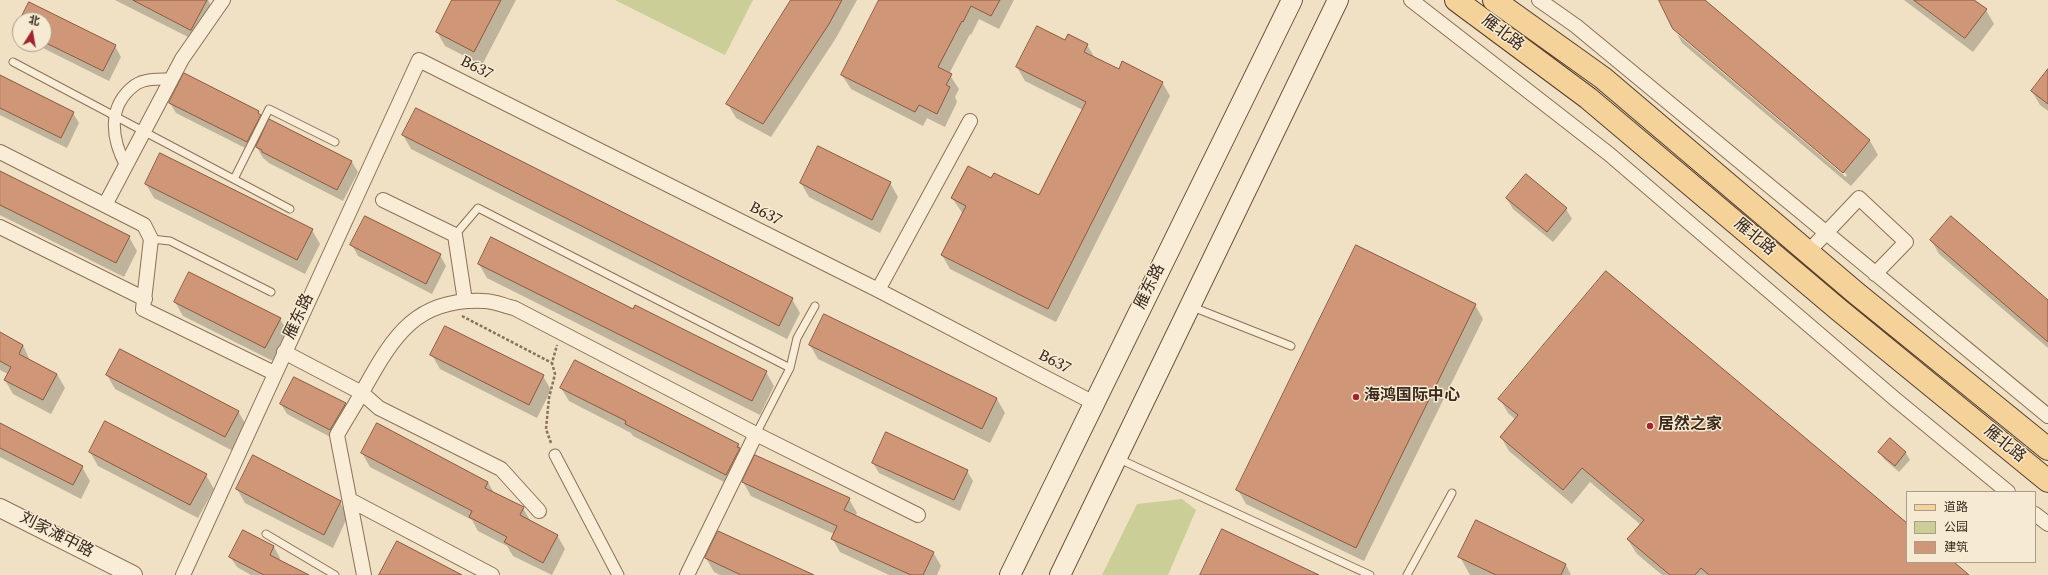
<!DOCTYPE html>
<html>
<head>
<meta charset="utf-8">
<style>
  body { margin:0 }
  #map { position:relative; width:2048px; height:575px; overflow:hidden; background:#f0e0c4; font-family:Spectral,"Noto Sans SC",serif }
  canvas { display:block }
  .legend { position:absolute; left:1906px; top:491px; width:130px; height:72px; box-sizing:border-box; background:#f7ead3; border:1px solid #ab9d8b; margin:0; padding:5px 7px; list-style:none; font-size:12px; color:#3a2a1e }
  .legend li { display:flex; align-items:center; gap:8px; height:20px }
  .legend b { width:20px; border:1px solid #ab9d8b }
  .north { position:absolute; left:12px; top:12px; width:40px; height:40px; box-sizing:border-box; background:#f7ead3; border:1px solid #ab9d8b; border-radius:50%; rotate:11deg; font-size:11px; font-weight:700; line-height:16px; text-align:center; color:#3a2a1e }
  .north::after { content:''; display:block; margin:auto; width:14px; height:18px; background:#9c272f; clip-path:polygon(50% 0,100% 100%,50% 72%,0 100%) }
</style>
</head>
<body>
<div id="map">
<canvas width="2048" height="575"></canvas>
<ul class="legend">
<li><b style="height:5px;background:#f4d29a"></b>道路</li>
<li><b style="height:11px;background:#cbce97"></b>公园</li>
<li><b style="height:11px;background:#cf9778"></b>建筑</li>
</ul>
<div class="north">北</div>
</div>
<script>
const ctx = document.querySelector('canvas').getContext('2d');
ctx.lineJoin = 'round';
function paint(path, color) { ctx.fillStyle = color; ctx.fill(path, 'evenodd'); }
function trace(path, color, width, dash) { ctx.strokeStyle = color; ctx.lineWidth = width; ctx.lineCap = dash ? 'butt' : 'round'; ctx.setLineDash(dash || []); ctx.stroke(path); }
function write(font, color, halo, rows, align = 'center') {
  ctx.font = font + ' Spectral,"Noto Sans SC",serif'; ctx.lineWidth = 3; ctx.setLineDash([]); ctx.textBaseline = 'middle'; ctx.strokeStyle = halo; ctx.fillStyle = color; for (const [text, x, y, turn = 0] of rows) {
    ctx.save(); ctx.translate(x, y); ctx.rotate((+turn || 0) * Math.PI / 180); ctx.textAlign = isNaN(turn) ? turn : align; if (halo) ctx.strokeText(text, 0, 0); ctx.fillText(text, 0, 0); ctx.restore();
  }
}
paint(new Path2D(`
  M615,0H753L725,55Z
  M1182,499L1196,510L1168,575H1102L1137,504Z`), '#cbce97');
paint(new Path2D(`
  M115,0H208L215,13L200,43Z
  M453,0H516L482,65L445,46L437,32Z
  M792,0H857L836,38L771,137L736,118L728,104Z
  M880,0H1014L999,29L979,19L971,35L970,34L949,74L959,89L955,97L957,102L945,127L927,118L923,126L851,89L842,75Z
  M1661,0H1706V3L1870,141L1878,155L1851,186L1682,43L1677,34L1846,177L1847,175L1674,29Z
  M1904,0H1972L1986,10L1994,24L1973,52Z
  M29,3L115,46L121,57L109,81L35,44H44V20H21Z
  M20,22V33L17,28Z
  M1066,41L1087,45L1095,58L1119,70L1162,82L1170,96L1056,322L950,269L942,255L963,214L952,198L992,179L1039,197L1083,110L1025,81L1017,67Z
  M2048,71V111L2040,105L2032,91Z
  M0,76L73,113L79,123L67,148L0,115Z
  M170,103L258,112L267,127L352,162L358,172L343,201L269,163L263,158L256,146L253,152L176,113Z
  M403,135L792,299L800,313L787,339L411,149Z
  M0,173L129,237L137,251L124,277L0,215Z
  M801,183H890L898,197L880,233L809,197Z
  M146,184L312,230L320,244L305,274L154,198Z
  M1507,199L1566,209L1572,219L1553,242L1513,209Z
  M492,239L633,310L766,372L774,386L760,415L487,278L479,264Z
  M1931,240L2048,302V348L1939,254Z
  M352,245L440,255L446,266L432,294L358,256Z
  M175,302L280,319L288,332L273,361L183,316Z
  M1475,305L1483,319L1364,561L1246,504L1238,490Z
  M0,334L23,345L30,361L57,374L65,388L51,414L13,394L5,380L8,374L0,370Z
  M810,345L997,399L1005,413L990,443L818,359Z
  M432,355L543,376L551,390L537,418L440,369Z
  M107,375L238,411L246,425L233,451L115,389Z
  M561,388L738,444L745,457L734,487L633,436L631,433L569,401Z
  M1500,399L1907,524V562H1952L1968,575H1662L1637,554L1628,540L1641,525L1590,482L1572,504L1509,451L1501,437L1516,420L1508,413Z
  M281,404H345L351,415L336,440L287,414Z
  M0,424L82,467L90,481L81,499L0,457Z
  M1890,440L1906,453L1910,460L1899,472L1884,459L1880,452Z
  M90,452L206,475L214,489L198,518L98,466Z
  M362,453L488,482L494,493L523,508L531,522L557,535L565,549L552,575L513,556L507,546L478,531L472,520L370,467Z
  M873,463L967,471L973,481L960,511L879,473Z
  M743,482L849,499L857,513L855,517L933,552L941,566L937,575H889L840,552L832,538L834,534L751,496Z
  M237,489L340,502L348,516L333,548L245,503Z
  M1477,522L1566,565L1571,575H1470L1460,557Z
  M244,532L274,547L280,558L279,560L302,575H251L237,567L230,557Z
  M706,558L811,575H720L714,572Z`), '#0003');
const building = new Path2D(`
  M133,0H207L191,30Z
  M452,0H501L474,52L436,32Z
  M791,0H842L829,24L763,124L726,104Z
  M879,0H1000L991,16L971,6L963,22L962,21L938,67L952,74L946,85L950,87L937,114L919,105L915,112L841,75Z
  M1659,0H1705L1870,140L1843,173L1673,29Z
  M1914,0H1974L1987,9L1965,38Z
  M29,2L116,45L103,71L44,42V20H20Z
  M1037,26L1065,40L1068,34L1088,44L1084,52L1119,69L1122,61L1163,82L1048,309L941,255L966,206L951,198L968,166L991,178L994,173L1039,195L1086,102L1016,67Z
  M2048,69V104L2031,91Z
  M184,73L259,111L258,113L261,115L247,142L169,103Z
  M0,75L74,112L61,138L0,108Z
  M416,108L793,298L779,326L402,135Z
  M269,119L352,161L337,190L262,152V150L256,147Z
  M818,146L891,182L872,220L800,183Z
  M160,153L313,229L297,260L145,184Z
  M0,171L130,236L116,263L0,205Z
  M1526,174L1567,208L1547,232L1506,198Z
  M365,216L441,254L426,284L350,245Z
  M1951,216L2048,300V342L1930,240Z
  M491,237L633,309L635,305L767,371L752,401L478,264Z
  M1356,245L1476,304L1356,548L1236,490Z
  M1606,271L1907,523V562H1954L1969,575H1709L1701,568L1695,575H1670L1627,539L1644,520L1582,468L1563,490L1500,437L1518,415L1498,399Z
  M189,272L281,318L265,348L174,302Z
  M824,314L997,398L982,429L809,345Z
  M445,326L544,375L529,405L430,355Z
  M0,332L23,345L19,354L57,374L43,400L4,380L11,367L0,361Z
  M120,349L239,411L225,437L106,375Z
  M575,360L739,444L737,447L740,448L726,475L625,424L626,421L560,388Z
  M294,377L346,403L330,430L280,404Z
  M105,421L207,474L190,505L89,452Z
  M0,423L83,466L73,485L0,448Z
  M377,423L488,482L485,488L524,507L520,515L558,535L543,563L504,542L507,537L469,517L472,511L361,453Z
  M886,432L968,470L954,500L872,463Z
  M1890,438L1906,452L1895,466L1878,452Z
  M253,455L341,501L324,535L236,489Z
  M755,455L850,498L844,510L934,552L923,575H911L831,539L837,526L742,482Z
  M1476,520L1566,564L1561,575H1496L1458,557Z
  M1222,529L1319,575H1200Z
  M243,530L274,546L270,555L309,575H264L229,557Z
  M718,531L814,575H741L705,558Z
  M397,541L462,575H379Z`);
paint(building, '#cf9778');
trace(building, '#8b583e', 1);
const service = new Path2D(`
  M13,62L290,209
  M234,179L269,109L335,142
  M455,235L478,208L790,368L797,338L815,306
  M151,239L170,241L271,292
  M1190,306L1291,346
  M756,434L790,368
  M1117,458L1370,575
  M266,534L335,575
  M1407,575L1452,493`);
const pedestrian = new Path2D(`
  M126,166C111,138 107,106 135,85C145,78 160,79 171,79
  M555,455L618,575`);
const minor = new Path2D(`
  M1411,0L1609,154L1895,399L2008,492
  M1539,0L1576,26L2048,416
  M0,152L144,225L151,239L143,309L274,373
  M383,200L455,235L465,301
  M105,205L182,59L223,0
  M0,227L145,299
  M1808,252L1859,198L1906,242L1875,274
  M878,290L970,121
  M284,352L362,393L379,408L501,469L539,511
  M350,500L492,575
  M2035,514L2048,524
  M183,575L419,60L878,290L1094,403
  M364,575L337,435C346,419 356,404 365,387C394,335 417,298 484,301C494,301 505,306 514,308L756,434L918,515
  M687,575L756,434`);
const tertiary = new Path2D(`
  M0,508L133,575`);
const secondary = new Path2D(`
  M1010,575L1292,0
  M1060,575L1338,0`);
const primary = new Path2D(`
  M1456,0L1588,98L1839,310L2048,481
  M1494,0L1603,78L1856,293L2048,449`);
trace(service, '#8b7159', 9);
trace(pedestrian, '#8b7159', 13);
trace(minor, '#8b7159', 16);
trace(tertiary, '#8b7159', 20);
trace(secondary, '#6d523d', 22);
trace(primary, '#583f2e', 24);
trace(new Path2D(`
  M462,316L552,363
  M551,443L546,429L549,398L555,374L552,363L557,345`), '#8b7159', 2.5, [3, 2]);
trace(service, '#faedd7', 7);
trace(pedestrian, '#faedd7', 11);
trace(minor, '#faedd7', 14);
trace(tertiary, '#faedd7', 18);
trace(secondary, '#faedd7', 20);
trace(primary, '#f4d29a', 22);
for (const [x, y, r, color] of [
  [1356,397,4,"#9c272f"],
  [1650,426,4,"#9c272f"]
]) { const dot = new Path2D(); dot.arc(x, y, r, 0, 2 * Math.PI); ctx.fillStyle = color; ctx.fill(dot); trace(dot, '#f7ead3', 1.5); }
write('16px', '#3a2a1e', '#f7ead3', [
  ["雁北路",1502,34,37],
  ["B637",476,69,27],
  ["B637",765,215,27],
  ["雁北路",1754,238,40],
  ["雁东路",1151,287,-64],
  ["雁东路",300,317,-65],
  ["B637",1054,363,27],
  ["雁北路",2004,445,39],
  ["刘家滩中路",56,536,27]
]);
write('bold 16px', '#3a2a1e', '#f7ead3', [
  ["海鸿国际中心",1364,397],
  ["居然之家",1658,426]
], 'left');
</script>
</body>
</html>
